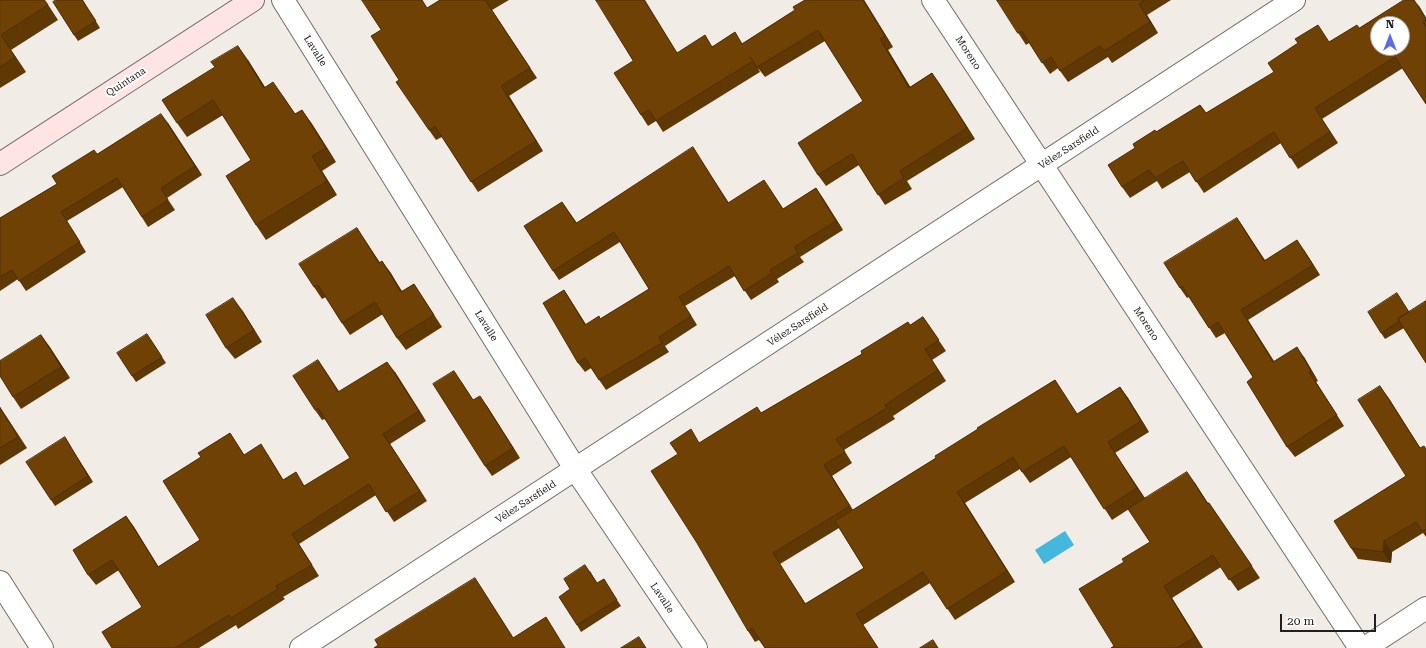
<!DOCTYPE html>
<html>
<head>
<meta charset="utf-8">
<style>
  body { margin:0 }
  #map { position:relative; width:1426px; height:648px; overflow:hidden; background:#f2ece7; font-family:"Roboto Serif",serif }
  canvas { display:block }
  .north { position:absolute; left:1370px; top:16px; width:40px; height:40px; box-sizing:border-box; background:#fff; border:1px solid #a6a6a5; border-radius:50%; rotate:0deg; font-size:11px; font-weight:700; line-height:16px; text-align:center; color:#21201e }
  .north::after { content:''; display:block; margin:auto; width:14px; height:18px; background:#5b6de4; clip-path:polygon(50% 0,100% 100%,50% 72%,0 100%) }
  .scale { position:absolute; left:1280px; top:614px; width:96px; height:18px; box-sizing:border-box; border:2px solid #21201e; border-top:0; padding-left:5px; font-size:12px; line-height:14px; white-space:nowrap; color:#21201e; -webkit-text-stroke:3px #fff; paint-order:stroke }
</style>
</head>
<body>
<div id="map">
<canvas width="1426" height="648"></canvas>
<div class="north">N</div>
<div class="scale">20 m</div>
</div>
<script>
const ctx = document.querySelector('canvas').getContext('2d');
ctx.lineJoin = 'round';
function paint(path, color) { ctx.fillStyle = color; ctx.fill(path, 'evenodd'); }
function trace(path, color, width, dash) { ctx.strokeStyle = color; ctx.lineWidth = width; ctx.lineCap = dash ? 'butt' : 'round'; ctx.setLineDash(dash || []); ctx.stroke(path); }
function write(font, color, halo, rows, align = 'center') {
  ctx.font = font + ' "Roboto Serif",serif'; ctx.lineWidth = 4; ctx.setLineDash([]); ctx.textBaseline = 'middle'; ctx.strokeStyle = halo; ctx.fillStyle = color; for (const [text, x, y, turn = 0] of rows) {
    ctx.save(); ctx.translate(x, y); ctx.rotate((+turn || 0) * Math.PI / 180); ctx.textAlign = isNaN(turn) ? turn : align; if (halo) ctx.strokeText(text, 0, 0); ctx.fillText(text, 0, 0); ctx.restore();
  }
}
paint(new Path2D(`
  M1065,531L1074,545L1044,564L1035,550Z`), '#44b7dc');
const minor = new Path2D(`
  M283,0L576,470L696,648
  M933,0L1360,648
  M0,582L42,648
  M301,648L1294,0
  M1365,648L1426,608`);
const secondary = new Path2D(`
  M0,164L253,0`);
trace(minor, '#726d69', 24);
trace(secondary, '#726d69', 24);
trace(minor, '#fff', 22);
trace(secondary, '#fee5e4', 22);
paint(new Path2D(`
  M0,0H45L58,20L11,50L26,72L0,88Z
  M56,0H83L100,28L78,41L74,35Z
  M440,0H509L492,10L537,78L509,96L543,151L478,192L442,137L436,140L429,130L399,80L428,8Z
  M805,0H864L893,47L888,50L910,87L932,73L975,139L907,181L912,189L885,205L859,165L826,186L818,175L863,101L825,41L765,77L758,68L760,72L663,132L656,121L648,126L641,115L633,61L712,46L743,43L795,10Z
  M997,0H1171L1147,15L1158,33L1112,63L1108,57L1068,82L1058,68L1050,74L1029,43L1026,45Z
  M1419,6L1426,18V104L1403,68L1322,119L1338,143L1298,169L1281,143L1204,193L1190,172L1162,189L1157,181L1130,198L1122,187L1135,148L1156,132L1200,105L1206,113L1329,42L1359,28Z
  M248,60L265,87L283,96L295,114L302,110L312,124L336,162L322,171L337,195L266,240L256,225L251,160L223,115L187,137L177,123Z
  M168,123L202,175L167,198L175,210L148,227L123,187L67,221L86,252L26,291L18,279L0,291V218L57,184L97,154Z
  M699,157L729,203L770,189L783,209L816,188L843,230L800,257L804,262L777,279L779,282L751,300L735,276L685,306L697,325L665,346L669,352L606,390L591,368L585,372L578,363L564,290L586,325L601,319L649,289L620,242L559,280L553,271L562,202L577,223Z
  M1237,218L1265,260L1304,250L1320,275L1248,320L1274,361L1304,357L1318,381L1316,382L1344,426L1295,457L1287,447L1253,377L1225,333L1216,338L1189,297L1187,298L1180,288Z
  M357,228L380,263L382,261L402,291L414,284L442,327L406,350L397,338L383,314L350,335L342,323L326,297L322,299L314,287Z
  M242,310L262,342L235,359L226,348Z
  M1410,311L1404,328L1385,339L1381,333Z
  M923,317L946,351L932,360L946,381L893,416L895,419L844,450L852,463L832,476L853,510L936,458L978,429L1055,380L1077,414L1120,387L1128,398L1149,432L1115,453L1145,498L1195,483L1208,503H1209L1260,578L1238,591L1221,567L1172,598L1203,648H1111L1114,646L1124,562L1150,542L1129,509L1112,520L1071,457L1030,483L1020,469L965,503L1015,582L955,620L930,583L863,625L878,648H765L759,640L755,642L748,631L757,407L761,413L862,354ZM839,528L864,568L805,604L780,564Z
  M41,335L70,378L21,409L13,397Z
  M151,340L166,363L136,382L132,376Z
  M318,360L339,392L395,372L426,421L390,444L427,501L394,522L376,495L299,544L319,576L283,597L285,599L238,629L236,625L199,648H112L142,607L119,570L96,585L88,575L126,516L134,527L158,567L200,540L201,457L230,433L244,455H268L283,480L305,486L350,458L325,419L322,420L315,410Z
  M461,381L473,400L487,406L520,458L492,476L485,466Z
  M1388,397L1420,448L1426,449V537L1423,533L1392,552L1391,563L1358,559L1351,548L1406,476Z
  M0,407L27,448L0,465Z
  M69,444L93,482L55,506L51,500Z
  M590,571L597,583L608,586L621,606L581,632L577,625L570,589Z`), '#5f3804');
paint(new Path2D(`
  M644,0H645L684,64L677,53Z
  M863,0H864L893,47L885,36Z
  M1414,0L1419,6L1426,18V19Z
  M1139,4L1147,15L1158,33L1150,22Z
  M1,35L11,50L26,72L15,57Z
  M880,39L888,50L917,98L909,88Z
  M238,46L248,60L274,102L264,88Z
  M932,73L940,84L975,139L967,128Z
  M501,86L509,96L543,151L536,141Z
  M1315,108L1322,119L1338,143L1330,132Z
  M302,110L312,124L336,162L326,148Z
  M161,114L168,123L202,175L195,166Z
  M312,156L322,171L337,195L327,181Z
  M816,188L823,198L843,230L836,221Z
  M1237,218L1244,228L1271,271L1264,261Z
  M357,228L365,240L388,275L379,263Z
  M1297,240L1304,250L1320,275L1313,265Z
  M382,261L391,273L409,304L401,292Z
  M564,290L570,299L592,334L585,325Z
  M679,297L685,306L697,325L691,316Z
  M233,298L242,310L262,342L254,330Z
  M1241,310L1248,320L1280,372L1273,362Z
  M41,335L50,347L70,378L61,367Z
  M1297,347L1304,357L1318,381L1311,371Z
  M925,349L932,360L946,381L938,370Z
  M318,360L325,370L346,402L338,392Z
  M387,362L395,372L426,421L419,411Z
  M1309,372L1316,382L1344,426L1337,415Z
  M1380,386L1388,397L1426,457L1420,448Z
  M1120,387L1128,398L1149,432L1141,421Z
  M480,396L487,406L520,458L513,448Z
  M0,407L27,448L0,408Z
  M383,434L390,444L427,501L420,491Z
  M65,437L69,444L93,482L88,476Z
  M1108,442L1115,453L1145,499L1137,488Z
  M261,444L268,455L290,491L283,480Z
  M824,465L832,476L857,517L850,506Z
  M1187,472L1195,483L1215,515L1207,503Z
  M957,492L965,503L1015,582L1007,571Z
  M126,516L134,527L165,577L158,567Z
  M292,534L299,544L319,576L312,565Z
  M1384,541L1392,552L1391,563L1383,552Z
  M773,553L780,564L813,615L805,604Z
  M475,578L483,590L520,648L513,638Z
  M1164,586L1172,598L1203,648L1195,637Z`), '#4e2e04');
const building = new Path2D(`
  M0,0H44L48,5L1,35L15,57L0,67Z
  M56,0H82L96,21L74,35L53,2Z
  M362,0H422L427,8L440,0H486H485L530,68L501,86L536,141L471,182L435,126L429,130L396,82L399,80L371,36L381,30Z
  M596,0H644L677,53L705,35L712,47L735,32L742,44L795,10L793,7L805,0H863L885,36L880,39L909,88L932,73L967,128L900,171L904,178L878,195L852,154L818,175L798,143L863,101L818,30L757,67L750,57L753,61L656,121L649,110L641,115L614,73L633,61Z
  M997,0H1145L1139,4L1150,22L1104,51L1100,46L1060,71L1051,57L1042,63L1022,31L1018,33Z
  M1404,0H1414L1426,19V20L1423,22L1426,27V104L1395,57L1315,108L1330,132L1290,158L1274,132L1196,182L1183,161L1155,178L1149,170L1122,187L1108,165L1135,148L1133,144L1155,130L1156,132L1200,105L1206,113L1274,72L1268,63L1298,43L1295,39L1318,25L1329,42L1357,25L1359,28ZM1378,24H1402V48H1378Z
  M238,46L264,88L273,82L295,114L302,110L326,148L312,156L327,181L256,225L226,176L251,160L213,100L177,123L162,100L215,67L211,62Z
  M161,114L195,166L161,188L168,200L142,217L117,178L61,212L80,242L19,281L12,270L0,277V218L57,184L52,176L94,150L97,154Z
  M693,147L728,203L764,180L783,209L816,188L836,221L794,247L798,253L770,270L772,273L744,291L729,266L679,297L691,316L659,337L662,343L599,380L585,358L578,363L543,303L564,290L585,325L599,316L600,319L649,289L614,232L553,271L524,226L562,202L576,223Z
  M1237,218L1264,261L1297,240L1313,265L1241,310L1273,362L1297,347L1311,371L1309,372L1337,415L1287,447L1247,382L1253,377L1218,322L1209,328L1182,286L1180,288L1164,263Z
  M357,228L379,263L382,261L401,292L414,284L434,315L397,338L375,302L342,323L318,285L314,287L299,264Z
  M1397,293L1409,312L1398,319L1400,321L1381,333L1368,312Z
  M233,298L254,330L226,348L206,315Z
  M1426,301V363L1398,319Z
  M923,317L939,340L925,349L938,370L885,405L887,408L836,439L845,452L824,465L850,506L773,553L805,604L864,568L835,521L936,458L935,456L978,429L977,428L1055,380L1077,414L1120,387L1141,421L1108,442L1137,488L1104,509L1064,446L1022,472L1013,457L957,492L1007,571L947,609L923,572L856,614L878,648H765L752,628L748,631L697,543L651,471L678,454L670,443L691,429L699,443L757,407L761,413L862,354L861,351L908,322L910,325Z
  M147,334L162,357L132,376L117,353Z
  M41,335L61,367L13,397L0,376V361Z
  M318,360L338,392L387,362L419,411L383,434L420,491L386,512L369,484L292,534L312,565L276,586L278,589L231,618L229,615L175,648H112L102,632L142,607L112,560L88,575L73,550L126,516L158,567L200,540L163,481L201,457L198,453L230,433L244,455L261,444L283,480L296,472L304,486L350,458L318,408L315,410L293,376Z
  M454,371L473,400L480,396L513,448L485,466L433,384Z
  M1380,386L1420,448L1424,446L1426,449V529L1422,531L1416,522L1384,541L1383,552L1351,548L1334,521L1406,476L1358,400Z
  M0,408L18,437L0,448Z
  M65,437L88,476L51,500L26,462Z
  M1187,472L1207,503H1209L1252,566L1229,580L1213,555L1164,586L1195,637L1177,648H1111L1114,646L1079,589L1124,562L1122,559L1150,542L1128,509Z
  M585,565L597,583L604,579L617,600L577,625L559,597L570,589L564,579Z
  M475,578L513,638L546,617L565,648H374L378,645L375,640Z
  M639,637L646,648H621Z
  M933,640L938,648H920Z`);
paint(building, '#6f4105');
trace(building, '#4e2e04', 1);
write('10px', '#21201e', '#fff', [
  ["Lavalle",315,51,58],
  ["Moreno",968,53,57],
  ["Quintana",126,82,-33],
  ["Vélez Sarsfield",1069,148,-33],
  ["Moreno",1146,324,57],
  ["Vélez Sarsfield",798,325,-33],
  ["Lavalle",486,326,58],
  ["Vélez Sarsfield",526,502,-33],
  ["Lavalle",662,598,56]
]);
</script>
</body>
</html>
